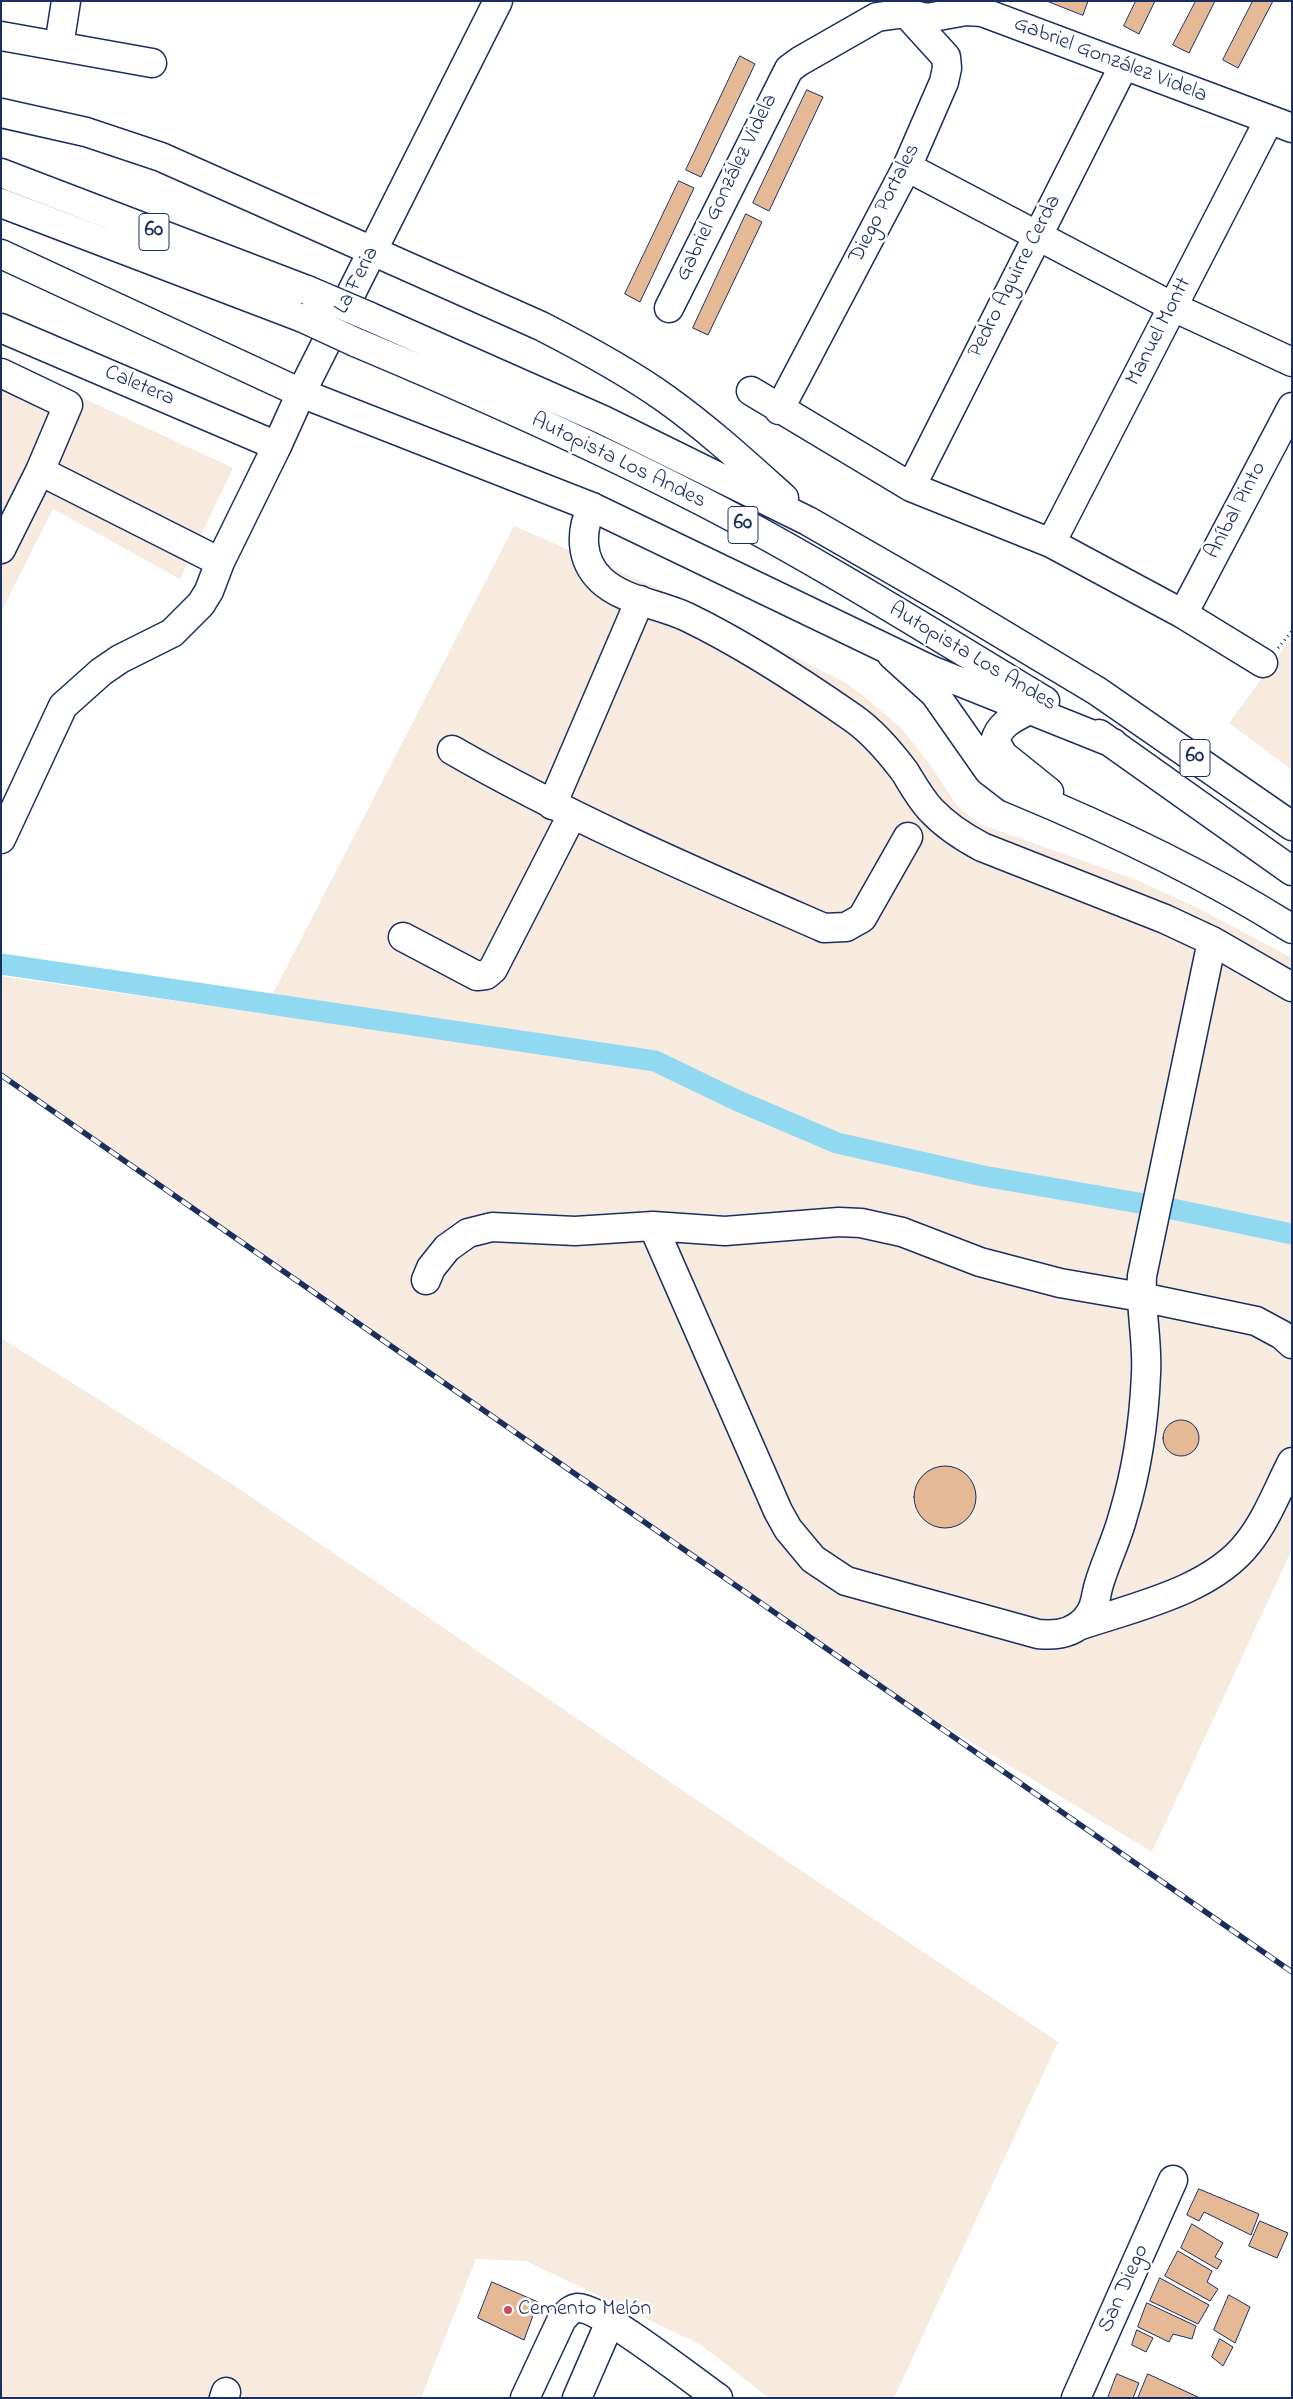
<!DOCTYPE html>
<html>
<head>
<meta charset="utf-8">
<style>
  body { margin:0 }
  #map { position:relative; width:1293px; height:2399px; overflow:hidden; background:#fff; font-family:"Indie Flower",sans-serif }
  canvas { display:block }
  .frame { position:absolute; inset:0; border:2px solid #1b2f5e; pointer-events:none }
</style>
</head>
<body>
<div id="map">
<canvas width="1293" height="2399"></canvas>
<div class="frame"></div>
</div>
<script>
const ctx = document.querySelector('canvas').getContext('2d');
ctx.lineJoin = 'round';
function paint(path, color) { ctx.fillStyle = color; ctx.fill(path, 'evenodd'); }
function trace(path, color, width, dash) { ctx.strokeStyle = color; ctx.lineWidth = width; ctx.lineCap = dash ? 'butt' : 'round'; ctx.setLineDash(dash || []); ctx.stroke(path); }
function write(font, color, halo, rows, align = 'center') {
  ctx.font = font + ' "Indie Flower",sans-serif'; ctx.lineWidth = 5; ctx.setLineDash([]); ctx.textBaseline = 'middle'; ctx.strokeStyle = halo; ctx.fillStyle = color; for (const [text, x, y, turn = 0] of rows) {
    ctx.save(); ctx.translate(x, y); ctx.rotate((+turn || 0) * Math.PI / 180); ctx.textAlign = isNaN(turn) ? turn : align; if (halo) ctx.strokeText(text, 0, 0); ctx.fillText(text, 0, 0); ctx.restore();
  }
}
paint(new Path2D(`
  M1,360L233,468L180,579L53,509L1,612Z
  M514,526L671,594L846,683L865,697L902,729L934,770L957,806L980,824L1137,880L1198,908L1292,958V1549L1152,1852L936,1721L1,1075V976L260,1013L268,1003Z
  M1292,637V770L1229,723Z
  M1,1338L232,1484L791,1864L1058,2042L894,2398H769L701,2345L526,2261L476,2259L421,2398H1Z`), '#f7eadf');
trace(new Path2D(`
  M1,964L655,1061L736,1100L837,1143L983,1176L1168,1208L1292,1234`), '#90d9f1', 21);
const building = new Path2D(`
  M1047,1H1088L1083,15Z
  M1136,1H1155L1139,34L1124,26Z
  M1196,1H1215L1189,53L1173,45Z
  M1253,1H1273L1238,68L1223,60Z
  M740,56L755,64L701,177L686,170Z
  M807,90L823,97L769,211L753,203Z
  M679,181L694,188L640,302L625,294Z
  M746,214L762,222L708,335L693,328Z
  M1163 1438a18 18 0 1 1 36 0a18 18 0 1 1-36 0Z
  M914 1497a31 31 0 1 1 62 0a31 31 0 1 1-62 0Z
  M1199,2189L1259,2214L1251,2235L1204,2212L1199,2221L1187,2215Z
  M1260,2221L1288,2233L1277,2258L1249,2246Z
  M1192,2224L1223,2243L1215,2257L1222,2261L1217,2269L1181,2248Z
  M1178,2251L1212,2271L1207,2282L1218,2289L1210,2301L1165,2276Z
  M1160,2278L1209,2305L1198,2324L1150,2301Z
  M492,2282L538,2302L524,2340L478,2318Z
  M1229,2295L1250,2307L1235,2343L1214,2330Z
  M1147,2303L1196,2326L1192,2339L1173,2334L1169,2342L1138,2327Z
  M1137,2330L1153,2338L1146,2352L1132,2345Z
  M1220,2339L1233,2347L1223,2366L1212,2357Z
  M1117,2374L1139,2383L1133,2398H1108Z
  M1148,2374L1200,2398H1138Z`);
paint(building, '#e5b995');
trace(building, '#1b2f5e', 1);
const minor = new Path2D(`
  M1,36L152,63
  M59,46L66,1
  M907,167L1173,307L1292,362
  M669,308L789,69L800,61L877,17L906,13L927,18L966,11L982,12L1292,128
  M1,373L68,405L40,471
  M751,391L911,487L1051,543L1183,614L1263,663
  M779,410L907,167L944,82L947,68L946,57L906,13V8
  M911,487L1123,67
  M592,507C580,531 580,560 601,580C623,601 660,604 687,617C745,645 800,681 853,718C873,732 890,752 905,772C913,785 920,798 931,810C946,826 963,837 982,847L1165,919L1212,941L1292,987
  M1051,543L1269,120
  M1,549L40,471L220,562
  M1183,614L1292,407
  M892,655L935,694L989,771L1011,788C1108,828 1204,873 1292,929
  M1029,710C1014,718 1000,723 995,741L1003,755L1049,792
  M452,750C572,819 698,873 824,928L846,927L862,918L908,837
  M552,805L640,600
  M1,839L63,706L101,672L120,659L172,633L201,604L209,591L220,562L277,446
  M403,937L477,976L486,975L493,969L572,815
  M653,1226L778,1511L788,1529L813,1559L846,1581L1038,1634C1056,1636 1074,1633 1086,1619C1096,1608 1095,1597 1099,1584C1106,1561 1117,1539 1123,1516C1137,1470 1144,1422 1146,1374C1148,1341 1140,1309 1142,1276L1212,941
  M426,1280L431,1268L447,1248L468,1233L492,1227L575,1231L653,1226L725,1231L839,1222L861,1223L902,1232L980,1262L1060,1283L1141,1297L1256,1321L1282,1335L1292,1344
  M1078,1626C1134,1607 1211,1591 1248,1543C1267,1519 1278,1489 1292,1462
  M224,2398L226,2392
  M525,2398L562,2319C567,2314 570,2309 577,2308C599,2306 695,2382 718,2398
  M577,2398L610,2322
  M1076,2398L1173,2180`);
const major = new Path2D(`
  M1,328L277,446L301,393L498,1`);
const highway = new Path2D(`
  M1,113L86,132L161,157L541,326C584,348 627,371 666,399C708,429 746,464 784,498
  M1,173L307,290
  M1,203L303,318
  M1,254L301,393L592,507L933,671L1113,743
  M368,316L603,420L808,521L947,601L1097,691L1292,826
  M355,342C467,389 578,438 686,493C809,555 927,630 1045,701
  M1099,734L1292,871`);
trace(minor, '#1b2f5e', 31);
trace(major, '#1b2f5e', 31);
trace(highway, '#1b2f5e', 31);
trace(new Path2D(`
  M1278,648L1292,631`), '#1b2f5e', 3, [1, 4]);
trace(minor, '#fff', 28);
trace(major, '#fff', 28);
trace(highway, '#fff', 28);
const rail = new Path2D(`
  M1,1075L1292,1972`);
trace(rail, '#1b2f5e', 5.5);
trace(rail, '#fff', 4, [11]);
const highwayBridge = new Path2D(`
  M307,290L368,316
  M303,318L355,342`);
trace(highwayBridge, '#1b2f5e', 31, []);
trace(highwayBridge, '#fff', 28);
for (const [x, y, r, color] of [
  [508,2310,5,"#d1495b"]
]) { const dot = new Path2D(); dot.arc(x, y, r, 0, 2 * Math.PI); ctx.fillStyle = color; ctx.fill(dot); trace(dot, '#fff', 2); }
for (const [x, y, w] of [
  [154,232,30],
  [743,525,30],
  [1195,758,30]
]) { const box = new Path2D(); box.roundRect(x - w / 2, y - 18.5, w, 37, 4); ctx.fillStyle = '#fff'; ctx.fill(box); trace(box, '#1b2f5e', 1); }
write('bold 21px', '#1b2f5e', null, [
  ["60",154,232],
  ["60",743,525],
  ["60",1195,758]
]);
write('22px', '#1b2f5e', '#fff', [
  ["Gabriel González Videla",1110,61,21],
  ["Gabriel González Videla",728,188,-64],
  ["Diego Portales",886,204,-63],
  ["Pedro Aguirre Cerda",1016,277,-63],
  ["La Feria",358,281,-63],
  ["Manuel Montt",1160,332,-63],
  ["Caletera",139,387,23],
  ["Autopista Los Andes",618,462,26],
  ["Aníbal Pinto",1237,511,-62],
  ["Autopista Los Andes",972,658,31],
  ["San Diego",1125,2289,-66]
]);
write('22px', '#1b2f5e', '#fff', [
  ["Cemento Melón",518,2310]
], 'left');
</script>
</body>
</html>
